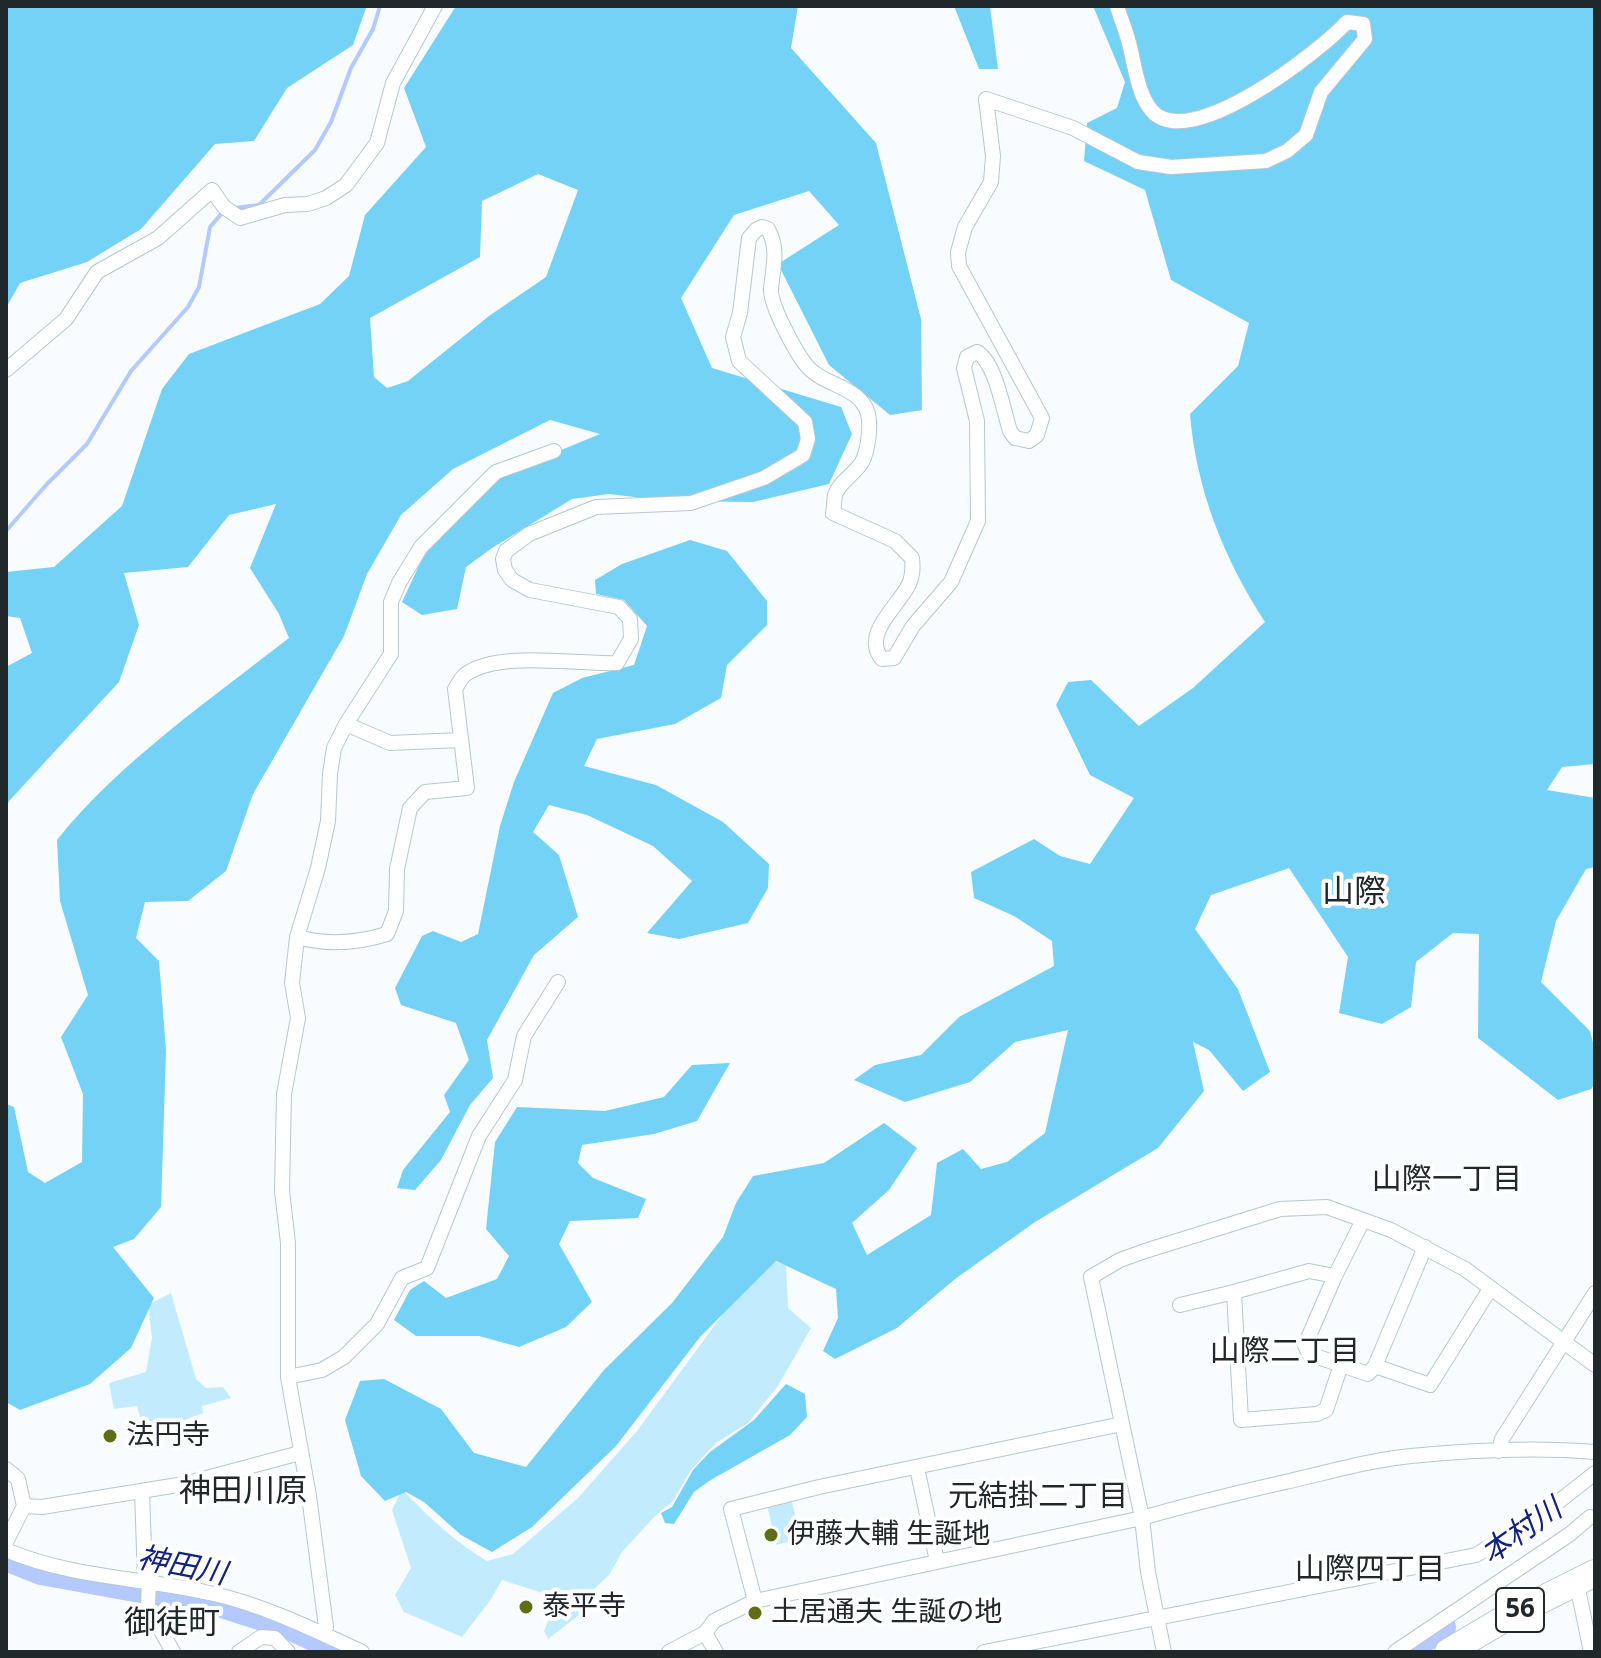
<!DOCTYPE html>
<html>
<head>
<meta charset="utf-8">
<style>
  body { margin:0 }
  #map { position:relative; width:1601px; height:1658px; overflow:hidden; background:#f8fcfe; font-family:"Noto Sans",sans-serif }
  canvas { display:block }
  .frame { position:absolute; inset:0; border:8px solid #20282b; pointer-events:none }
</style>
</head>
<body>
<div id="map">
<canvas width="1601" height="1658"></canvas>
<div class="frame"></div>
</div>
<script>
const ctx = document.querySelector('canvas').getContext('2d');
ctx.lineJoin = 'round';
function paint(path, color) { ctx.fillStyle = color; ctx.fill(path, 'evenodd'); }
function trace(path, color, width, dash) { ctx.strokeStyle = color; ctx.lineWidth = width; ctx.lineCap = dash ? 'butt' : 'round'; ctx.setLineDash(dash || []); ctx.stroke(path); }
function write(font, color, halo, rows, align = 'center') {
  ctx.font = font + ' "Noto Sans","Noto Sans JP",sans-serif'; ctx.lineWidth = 8; ctx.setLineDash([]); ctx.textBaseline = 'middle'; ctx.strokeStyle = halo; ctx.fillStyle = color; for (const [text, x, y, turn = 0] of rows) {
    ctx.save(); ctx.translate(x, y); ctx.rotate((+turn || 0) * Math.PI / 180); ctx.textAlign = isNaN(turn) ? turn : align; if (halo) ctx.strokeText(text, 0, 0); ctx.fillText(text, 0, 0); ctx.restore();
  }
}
paint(new Path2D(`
  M771,1261L786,1265L788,1308L811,1328L778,1386L748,1423L716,1443L691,1470L673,1501L655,1516L622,1552L609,1575L592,1591L579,1615L548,1639L544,1631L558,1598L502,1580L489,1602L462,1637L404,1612L395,1595L411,1568L392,1510L402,1489C426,1515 456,1543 487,1561L513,1554L578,1498L637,1431L742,1288Z
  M171,1293L196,1379L206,1388L223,1387L231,1398L202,1406L203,1413L166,1427L162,1419L142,1424L137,1406L114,1409L109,1383L146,1372L152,1338L148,1305Z
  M791,1499L801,1538L776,1545L767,1504Z`), '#c2ecfd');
paint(new Path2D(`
  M6,6H365L366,8L353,45L287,88L254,141L215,144L141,229L87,262L20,283L6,308Z
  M456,6H798L791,48L876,143L921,319L922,410L890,415L829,365L778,264L839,225L809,191L734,215L681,298L712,368L841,407L852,434L829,484L753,502L668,501L609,494L572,499L492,548L466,567L457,609L422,615L402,602L424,555L503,474L600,434L550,420L453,469L401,515L367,574L344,636L253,794L226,871L188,901L145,902L136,938L159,961L166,1051L161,1207L134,1239L113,1247L154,1298L131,1348L90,1384L20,1410L6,1402V1104L14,1107L28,1172L45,1183L82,1162L83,1094L61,1037L88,995L60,901L57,840C117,764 212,698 289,638L279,614L250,568L276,504L229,515L188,567L124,573L139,625L119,682L9,801L6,808V667L32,653L20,618L6,616V572L54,567L122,506L162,389L189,354L320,304L349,276L365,215L426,147L404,88ZM538,174L578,190L546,277L489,316L408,381L387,388L374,377L370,318L480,257L482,201Z
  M954,6H990L998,69H979Z
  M1093,6H1595V764L1562,767L1547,790L1595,798V867L1586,869L1556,921L1541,982L1590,1031L1595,1051V1083L1591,1089L1558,1100L1478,1038L1479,934L1453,933L1416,962L1411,1007L1382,1024L1339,1013L1348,957L1289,868L1211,895L1195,929L1238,989L1270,1072L1243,1091L1209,1050L1193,1042L1204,1091L1158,1148L1035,1222L955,1279L897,1328L835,1359L823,1351L838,1318L836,1289L776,1261L700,1337L616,1446L532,1527L492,1552L461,1535L424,1502L406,1492L385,1501L361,1476L345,1420L360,1381L384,1379L441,1409L474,1453L526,1467L604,1370L672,1303L723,1237L736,1203L753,1176L824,1163L884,1123L917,1148L889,1190L852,1223L867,1255L931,1215L937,1163L963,1149L981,1169L1007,1162L1045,1133L1068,1030L1015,1042L970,1082L905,1102L854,1080L875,1065L921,1055L959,1017L1054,966L1052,941L1014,916L974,898L971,872L1034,839L1060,856L1090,864L1134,798L1090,775L1056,705L1068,682L1091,680L1139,726L1193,688L1265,622C1224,559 1196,489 1190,414L1238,366L1249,323L1171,280L1145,190L1084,161L1087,123L1117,108L1125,82Z
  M690,540L727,551L767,601V625L727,665L721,698L675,724L597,739L584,766L656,785L723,822L769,864L768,888L748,923L679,939L647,933L692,881L653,846L587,815L549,805L533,832L559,855L578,917L534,955L487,1040L493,1078L470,1105L441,1160L415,1190L397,1188L403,1170L450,1112L444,1095L469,1060L456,1023L401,1005L395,988L422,936L433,931L461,942L478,934L500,826L514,782L553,693L582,678L634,665L647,626L624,600L596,594L595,580L622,564Z
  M730,1063L697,1121L654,1134L582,1145L578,1163L593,1178L646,1199L638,1218L570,1221L559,1244L592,1302L566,1327L519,1347L479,1336H416L394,1320L410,1290L424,1281L446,1298L497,1279L509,1256L486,1229L495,1142L517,1107L605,1111L664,1097L692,1065Z
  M786,1384L805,1394L807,1417L790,1435L709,1481L694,1492L674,1524L665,1523L661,1513L672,1507L693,1470L710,1452L754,1420Z`), '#74d2f6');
trace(new Path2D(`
  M235,208L259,205L315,150L331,122L351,68L373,29L380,6
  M6,531L47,484L87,444L131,371L188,307L199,287L210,227L223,212`), '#b4cafe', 4);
trace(new Path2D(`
  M6,1559L41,1573L222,1606L287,1627L341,1652
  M1408,1652L1444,1627`), '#b4cafe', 24);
const street = new Path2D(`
  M6,370L66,319L97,272L158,238L212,190L224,207L240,218L285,205L308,204L326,198L346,185L377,143L393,83L435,6
  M346,724L390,743L461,740
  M297,937C326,945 358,943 387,934L396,911L397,869L410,808L425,792L467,788L455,689C458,685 461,677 466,674C500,650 577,665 617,663L631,639L630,619L619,607L530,590L512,580L505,570L503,559L506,551L529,534L596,507L691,503L764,478L803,455L808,439L805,422L739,361L733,337L740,313L749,238L756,230L762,227L768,229C779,249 773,267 771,289C770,305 796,353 807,366C823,386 861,386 868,414C871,426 868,451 862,462C855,474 839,482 835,495C834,501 834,508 833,513L895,541L912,558C913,568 913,575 909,584C899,606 861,634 882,659L894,658L913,626L951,582L978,521L977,421L964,368L967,357L977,352C996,363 1003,410 1010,431L1015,438L1029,441L1037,435L1042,418L959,266L958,252L965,227L991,182L993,156L986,99L1073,128L1138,162L1171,167L1266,161L1287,151L1306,135L1321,92L1365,39L1363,24L1347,22C1319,52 1190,153 1152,111C1138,95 1135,67 1130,47C1127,33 1121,20 1117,6
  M1335,1276L1305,1345L1309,1354L1368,1374L1375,1366L1425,1247
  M1180,1305L1234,1292
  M1341,1365L1326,1410L1317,1414L1241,1420L1234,1292L1309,1271L1335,1276L1363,1220
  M1375,1366L1430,1385L1490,1289
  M288,1377L322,1370L344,1357L377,1324L402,1278L427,1268L479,1136L515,1080L524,1036L558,982
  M1499,1451L1502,1439L1595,1293
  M917,1468L937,1561
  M6,1469L18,1479L24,1506L42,1507L184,1484L300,1453
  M142,1491L145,1580
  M6,1542L24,1506
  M6,1550C71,1578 146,1578 214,1594C266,1606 314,1630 362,1652
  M149,1580L148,1607L173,1652
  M1572,1582L1579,1594L1591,1652
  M755,1601L731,1509L819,1487L1122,1424
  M705,1633L716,1652
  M323,1634L326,1627L309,1496L288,1377V1243L282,1191L284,1094L298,1018L292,983L297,937L318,868L328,821L330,774L334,748L346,724L391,654V602L399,583L421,547L496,472L554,451
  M239,1652L261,1637L275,1638L288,1652
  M669,1652L705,1633L714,1621L755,1601L1142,1518C1189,1504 1237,1493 1285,1482C1326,1473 1369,1460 1411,1456C1471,1450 1535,1447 1595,1452
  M984,1652L1476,1555L1548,1510L1595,1473
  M1164,1652L1148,1572L1142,1518L1091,1277L1120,1260L1145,1251L1280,1209L1327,1207L1391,1230L1465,1269L1595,1365
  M1395,1652L1570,1534L1590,1517`);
const highway = new Path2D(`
  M1448,1652L1509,1616L1595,1573`);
trace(street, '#b4c8d0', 16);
trace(highway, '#b4c8d0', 28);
trace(street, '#fff', 14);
trace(highway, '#fff', 26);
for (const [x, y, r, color] of [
  [110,1436,8,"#5f6d17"],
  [771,1535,8,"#5f6d17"],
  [526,1607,8,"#5f6d17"],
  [755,1613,8,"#5f6d17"]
]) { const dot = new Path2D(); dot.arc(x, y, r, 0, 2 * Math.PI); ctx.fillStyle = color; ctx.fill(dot); trace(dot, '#fff', 3); }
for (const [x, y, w] of [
  [1520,1610,48]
]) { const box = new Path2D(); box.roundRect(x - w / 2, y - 22, w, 44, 6); ctx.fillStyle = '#fff'; ctx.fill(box); trace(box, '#20282b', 2); }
write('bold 26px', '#20282b', null, [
  ["56",1520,1610]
]);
write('28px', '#20282b', '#fff', [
  ["法円寺",126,1436],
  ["伊藤大輔 生誕地",787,1535],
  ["泰平寺",542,1607],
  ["土居通夫 生誕の地",771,1613]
], 'left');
write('30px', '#20282b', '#fff', [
  ["山際一丁目",1447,1180],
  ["山際二丁目",1285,1352],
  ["元結掛二丁目",1038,1497],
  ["山際四丁目",1370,1570]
]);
write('italic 30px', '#112281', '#fff', [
  ["本村川",1522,1532,-35],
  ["神田川",182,1567,11]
]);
write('32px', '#20282b', '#fff', [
  ["山際",1354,893],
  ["神田川原",243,1492],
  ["御徒町",172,1624]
]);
</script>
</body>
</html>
